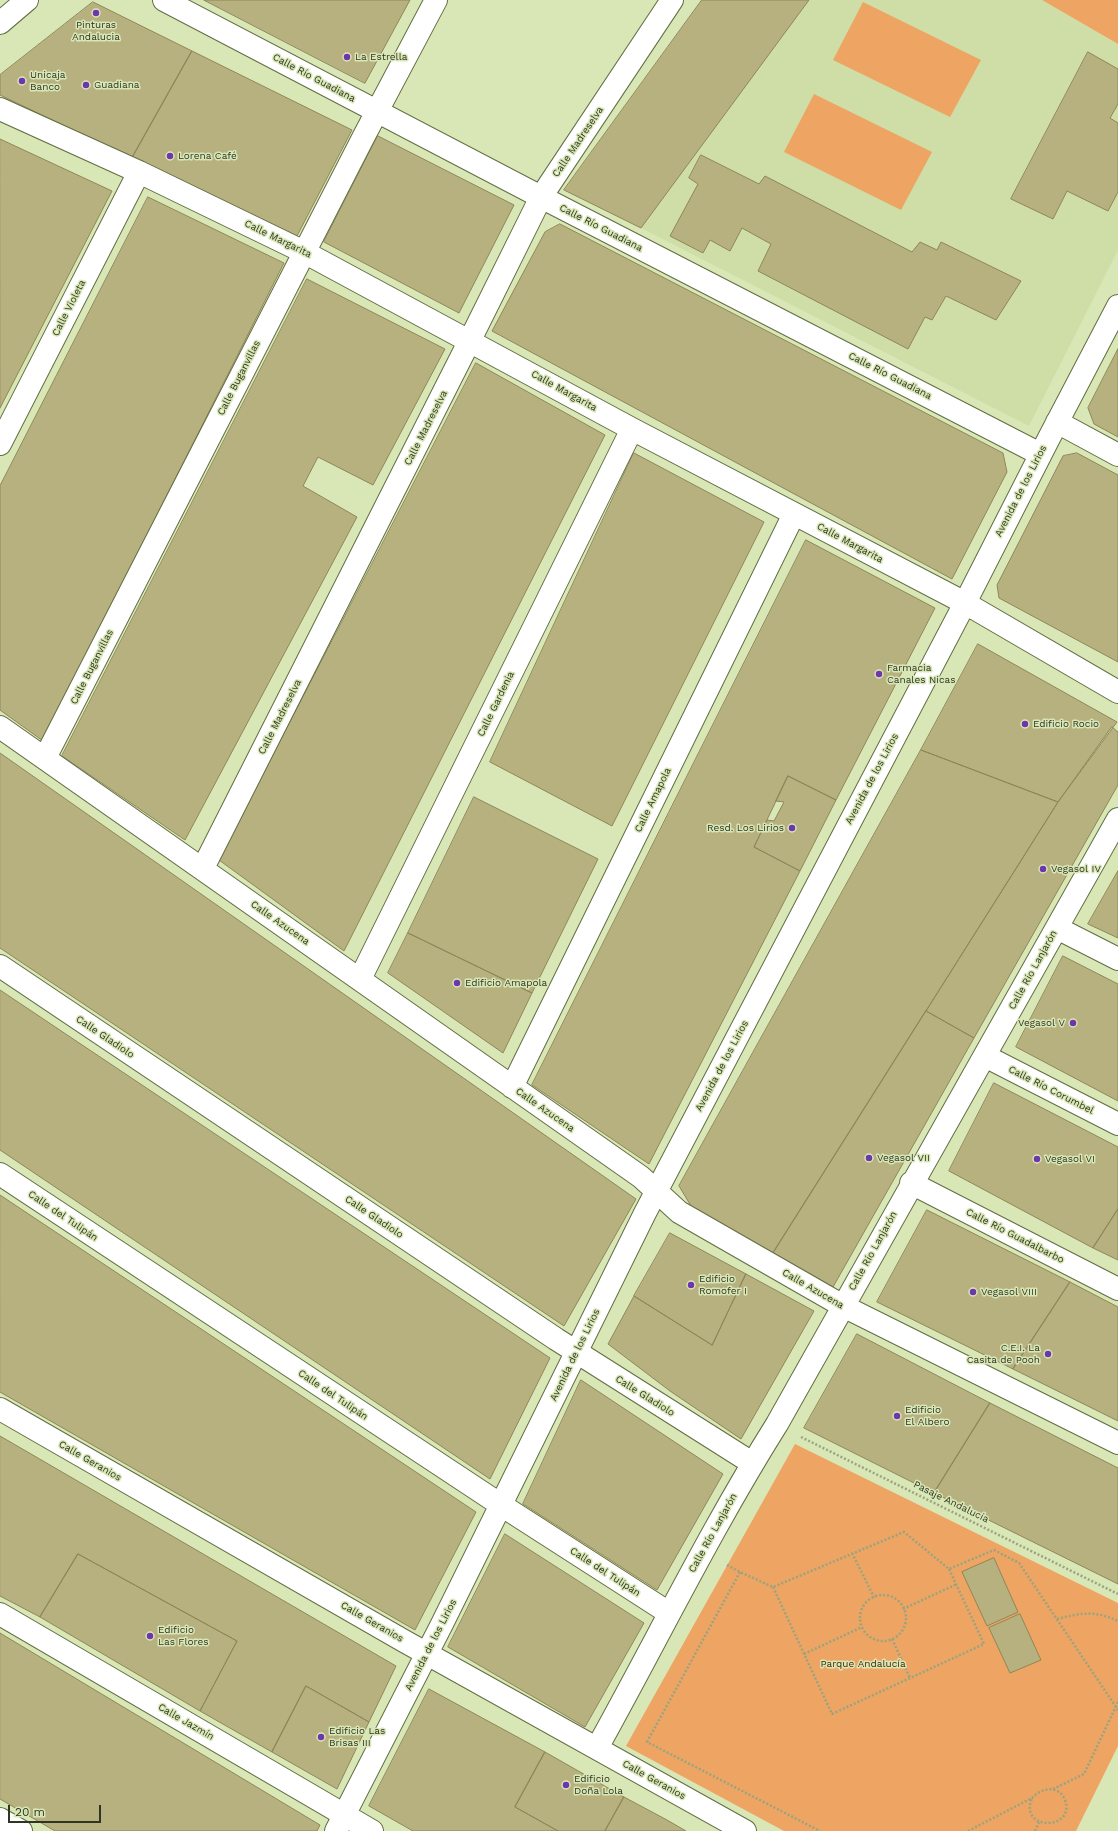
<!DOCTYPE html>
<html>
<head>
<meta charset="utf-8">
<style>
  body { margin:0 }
  #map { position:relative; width:1118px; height:1831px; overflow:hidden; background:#d9e7b7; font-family:"Work Sans",sans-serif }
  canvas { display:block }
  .scale { position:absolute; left:8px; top:1805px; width:93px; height:18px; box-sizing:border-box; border:2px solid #2f3522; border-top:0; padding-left:5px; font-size:12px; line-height:14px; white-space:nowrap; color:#2f3522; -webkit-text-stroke:3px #d9e7b7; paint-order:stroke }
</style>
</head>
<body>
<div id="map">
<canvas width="1118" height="1831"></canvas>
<div class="scale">20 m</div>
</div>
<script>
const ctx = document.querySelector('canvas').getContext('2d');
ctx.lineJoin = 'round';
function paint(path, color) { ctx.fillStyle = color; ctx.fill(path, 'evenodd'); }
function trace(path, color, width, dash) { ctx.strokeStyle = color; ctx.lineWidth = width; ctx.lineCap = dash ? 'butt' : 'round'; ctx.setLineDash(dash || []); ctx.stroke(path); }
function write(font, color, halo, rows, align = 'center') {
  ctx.font = font + ' "Work Sans",sans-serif'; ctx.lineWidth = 3; ctx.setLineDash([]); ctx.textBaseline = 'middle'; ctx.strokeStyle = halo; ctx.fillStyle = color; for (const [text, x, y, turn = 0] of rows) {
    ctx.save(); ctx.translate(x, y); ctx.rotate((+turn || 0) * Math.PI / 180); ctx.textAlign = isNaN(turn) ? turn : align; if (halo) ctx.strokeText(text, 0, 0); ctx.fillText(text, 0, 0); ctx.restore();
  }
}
paint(new Path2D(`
  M809,0H1042L1118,44V250L1029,426L641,228Z`), '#cedea6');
paint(new Path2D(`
  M1042,0H1118V44Z
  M863,2L981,60L950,117L833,60Z
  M814,94L932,152L901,210L784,152Z
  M795,1444L1118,1603V1746L1076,1831H784L626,1746Z`), '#eea463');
const building = new Path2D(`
  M204,0H410L365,83Z
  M702,0H809L641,228L564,190Z
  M93,2L192,51L132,158L0,95V75Z
  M192,51L352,130L297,236L132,158Z
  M1088,52L1118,69V104L1110,118L1118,123V192L1108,211L1067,191L1053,219L1011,199Z
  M378,136L514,205L459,313L324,242Z
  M0,139L112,191L0,408Z
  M701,155L759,184L765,176L912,252L920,242L937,250L941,242L1021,281L996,320L946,296L932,320L925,317L908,349L758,271L771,244L742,228L730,251L710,240L703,253L670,236L698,184L689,178Z
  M148,197L284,263L43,741L0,710V486Z
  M560,224L1003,453L1007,472L952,579L492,331L545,232Z
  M307,279L445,349L373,485L318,457L303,486L357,517L185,840L62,756Z
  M1118,349V437L1094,424L1088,408Z
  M476,363L605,435L344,951L219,860Z
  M634,453L764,522L612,826L490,762Z
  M1077,453L1118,475V662L999,598L997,585L1063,456Z
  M806,540L935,608L836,800L788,776L754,847L800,871L649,1164L532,1085Z
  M978,644L1117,722L1058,802L921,750Z
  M1112,727L1118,732V785L974,1038L926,1011L1058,802Z
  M921,750L1058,802L773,1253L694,1211L679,1186Z
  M0,753L636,1199L564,1326L0,948Z
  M788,776L836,800L800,871L754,847L767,820L774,821L784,802L776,801Z
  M474,797L598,859L532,993L408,933Z
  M1118,871V938L1088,924Z
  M408,933L532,993L503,1053L388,973Z
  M1063,956L1118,984V1101L1016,1047Z
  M0,990L550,1358L490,1479L0,1150Z
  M926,1011L974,1038L833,1287L773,1253Z
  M994,1083L1118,1147V1209L1093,1248L949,1171Z
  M0,1195L476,1512L415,1630L0,1392Z
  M1118,1209V1260L1093,1248Z
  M927,1210L1070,1282L1013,1369L877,1302Z
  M670,1233L746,1274L712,1345L634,1296Z
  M746,1274L814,1311L741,1439L670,1391L608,1344L634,1296L712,1345Z
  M1070,1282L1118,1307V1421L1013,1369Z
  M857,1334L990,1403L934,1493L804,1428Z
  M581,1380L723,1474L657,1590L523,1504Z
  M990,1403L1118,1468V1584L934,1493Z
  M0,1436L396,1666L369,1722L306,1686L272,1752L200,1711L237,1641L78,1554L40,1617L0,1596Z
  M505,1534L644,1623L585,1727L448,1647Z
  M78,1554L237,1641L200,1711L40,1617Z
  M994,1558L1018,1612L987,1626L962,1572Z
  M1020,1614L1041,1660L1010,1673L989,1628Z
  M0,1633L320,1825L317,1831H55L0,1799Z
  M306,1686L369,1722L337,1789L272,1752Z
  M429,1689L545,1752L515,1807L558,1831H413L369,1806Z
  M545,1752L624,1797L605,1831H558L515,1807Z
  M624,1797L667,1820L686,1831H605Z`);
paint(building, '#b7b180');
trace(building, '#8e8758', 1);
const minor = new Path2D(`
  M164,0L541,197L1040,454
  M0,23L27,0
  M0,109L139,172L304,252L632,429L965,603L1118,692
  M1057,422L1118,455
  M0,444L139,172
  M0,727L641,1177L679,1212L843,1306L1118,1443
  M45,758L364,136L436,0
  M203,868L470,340L541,197L672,0
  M1057,928L1118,959
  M0,966L556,1339L752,1463
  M360,979L632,429
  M985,1056L1118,1124
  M512,1087L794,514
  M0,1174L501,1505L669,1613
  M911,1183L1118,1289
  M0,1409L404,1641L745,1831
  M0,1614L372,1831
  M597,1748C657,1640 711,1529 777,1424L1118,819
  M0,1819L21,1831
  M336,1831L442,1624L645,1213L965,603L1049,438L1118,306`);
trace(minor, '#626e43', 24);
trace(new Path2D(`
  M801,1437L1118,1594
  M852,1553L874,1597
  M727,1565L740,1572L773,1587L904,1532L949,1569L994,1550L1019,1563L1118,1710
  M740,1572L647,1742L820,1831
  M773,1587L832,1714L984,1644L949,1569
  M860 1618a23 23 0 1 1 46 0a23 23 0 1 1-46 0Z
  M903,1609L957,1584
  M1057,1619C1081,1613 1094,1610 1118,1621
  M892,1639L910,1678
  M804,1654L862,1627
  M1053,1789L1084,1774L1118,1702
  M968,1831L1032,1798C1042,1787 1059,1785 1065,1800C1076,1831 1018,1831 1032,1798
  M1035,1831L1039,1822`), '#99a47f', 2.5, [2, 2]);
trace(minor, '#fff', 22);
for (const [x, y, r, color] of [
  [96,13,4,"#6e36ad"],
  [347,57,4,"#6e36ad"],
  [22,81,4,"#6e36ad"],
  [86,85,4,"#6e36ad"],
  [170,156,4,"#6e36ad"],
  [879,674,4,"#6e36ad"],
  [1025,724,4,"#6e36ad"],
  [792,828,4,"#6e36ad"],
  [1043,869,4,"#6e36ad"],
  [457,983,4,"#6e36ad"],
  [1073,1023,4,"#6e36ad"],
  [869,1158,4,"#6e36ad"],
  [1037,1159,4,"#6e36ad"],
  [691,1285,4,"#6e36ad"],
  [973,1292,4,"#6e36ad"],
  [1048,1354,4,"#6e36ad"],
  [897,1416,4,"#6e36ad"],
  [150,1636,4,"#6e36ad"],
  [321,1737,4,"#6e36ad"],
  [566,1785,4,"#6e36ad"]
]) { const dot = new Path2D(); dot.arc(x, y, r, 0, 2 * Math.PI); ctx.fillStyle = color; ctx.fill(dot); trace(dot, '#d9e7b7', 1.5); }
write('10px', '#2f3522', '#d9e7b7', [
  ["Pinturas",96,25,"center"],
  ["Andalucia",96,37,"center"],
  ["La Estrella",355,57],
  ["Unicaja",30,75],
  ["Banco",30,87],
  ["Guadiana",94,85],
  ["Lorena Café",178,156],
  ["Farmacia",887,668],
  ["Canales Nicas",887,680],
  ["Edificio Rocio",1033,724],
  ["Resd. Los Lirios",784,828,"right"],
  ["Vegasol IV",1051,869],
  ["Edificio Amapola",465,983],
  ["Vegasol V",1065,1023,"right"],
  ["Vegasol VII",877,1158],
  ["Vegasol VI",1045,1159],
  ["Edificio",699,1279],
  ["Romofer I",699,1291],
  ["Vegasol VIII",981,1292],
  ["C.E.I. La",1040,1348,"right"],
  ["Casita de Pooh",1040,1360,"right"],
  ["Edificio",905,1410],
  ["El Albero",905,1422],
  ["Edificio",158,1630],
  ["Las Flores",158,1642],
  ["Edificio Las",329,1731],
  ["Brisas III",329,1743],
  ["Edificio",574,1779],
  ["Doña Lola",574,1791]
], 'left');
write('10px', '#2f3522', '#d9e7b7', [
  ["Calle Río Guadiana",314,78,28],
  ["Calle Madreselva",578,142,-56],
  ["Calle Río Guadiana",601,228,27],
  ["Calle Margarita",278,239,26],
  ["Calle Violeta",69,308,-63],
  ["Calle Río Guadiana",890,376,27],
  ["Calle Buganvillas",239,378,-63],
  ["Calle Margarita",564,391,29],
  ["Calle Madreselva",426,428,-63],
  ["Avenida de los Lirios",1021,491,-63],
  ["Calle Margarita",850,543,28],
  ["Calle Buganvillas",92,667,-63],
  ["Calle Gardenia",496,704,-64],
  ["Calle Madreselva",280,717,-63],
  ["Avenida de los Lirios",872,779,-62],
  ["Calle Amapola",653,800,-64],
  ["Calle Azucena",280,923,35],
  ["Calle Río Lanjarón",1033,970,-61],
  ["Calle Gladiolo",105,1037,34],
  ["Avenida de los Lirios",722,1066,-62],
  ["Calle Río Corumbel",1051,1090,27],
  ["Calle Azucena",545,1110,35],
  ["Calle del Tulipán",63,1216,34],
  ["Calle Gladiolo",374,1217,34],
  ["Calle Río Guadalbarbo",1015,1236,27],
  ["Calle Río Lanjarón",873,1251,-61],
  ["Calle Azucena",813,1289,30],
  ["Avenida de los Lirios",575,1355,-64],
  ["Calle del Tulipán",333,1395,34],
  ["Calle Gladiolo",645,1396,32],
  ["Calle Geranios",90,1461,30],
  ["Pasaje Andalucía",951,1502,26],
  ["Calle Río Lanjarón",713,1533,-61],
  ["Calle del Tulipán",605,1572,33],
  ["Calle Geranios",372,1622,30],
  ["Avenida de los Lirios",431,1645,-63],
  ["Calle Jazmín",186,1722,30],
  ["Calle Geranios",654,1780,29]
]);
write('10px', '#482500', '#d9e7b7', [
  ["Parque Andalucía",863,1664]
]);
</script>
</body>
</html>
